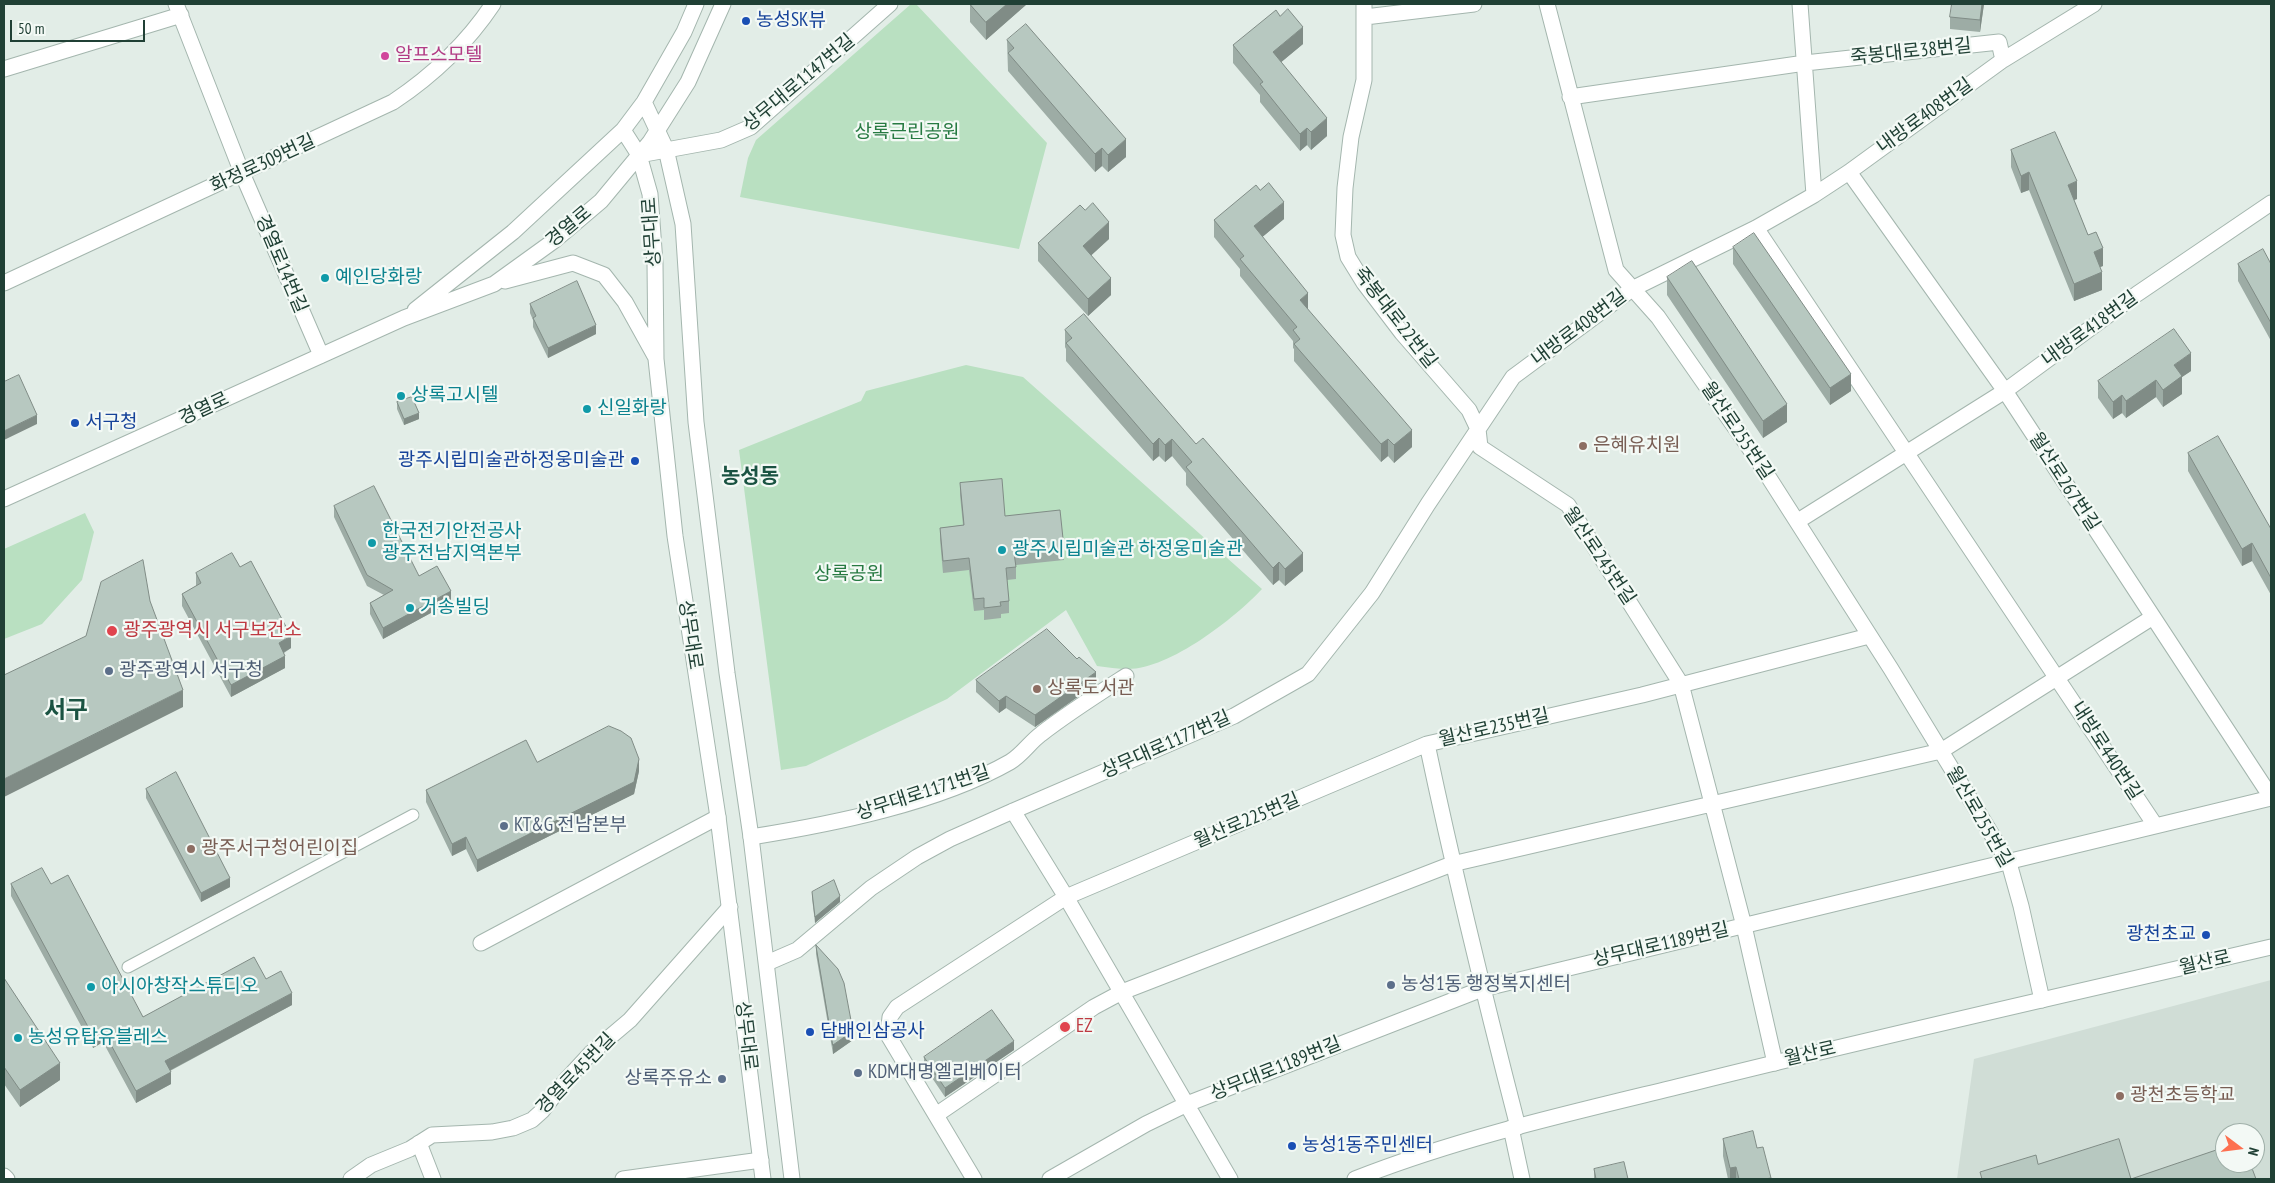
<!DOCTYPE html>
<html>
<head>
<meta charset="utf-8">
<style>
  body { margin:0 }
  #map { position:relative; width:2275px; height:1183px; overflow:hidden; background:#e2ede7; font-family:"PT Sans Narrow",sans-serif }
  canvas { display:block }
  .frame { position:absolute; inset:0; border:5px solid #204035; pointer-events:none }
  .north { position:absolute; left:2215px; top:1123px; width:50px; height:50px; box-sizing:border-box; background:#f3f9f5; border:1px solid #9fafa8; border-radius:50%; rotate:105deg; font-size:14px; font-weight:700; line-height:20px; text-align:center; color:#204035 }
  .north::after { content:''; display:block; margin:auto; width:18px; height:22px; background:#fd7050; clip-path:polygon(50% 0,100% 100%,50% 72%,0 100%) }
  .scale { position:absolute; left:10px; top:20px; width:135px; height:22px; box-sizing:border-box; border:2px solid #204035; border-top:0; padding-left:6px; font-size:15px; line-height:18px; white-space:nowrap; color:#204035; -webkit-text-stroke:4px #f3f9f5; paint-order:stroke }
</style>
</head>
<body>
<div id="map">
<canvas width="2275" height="1183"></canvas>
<div class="frame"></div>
<div class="north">N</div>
<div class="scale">50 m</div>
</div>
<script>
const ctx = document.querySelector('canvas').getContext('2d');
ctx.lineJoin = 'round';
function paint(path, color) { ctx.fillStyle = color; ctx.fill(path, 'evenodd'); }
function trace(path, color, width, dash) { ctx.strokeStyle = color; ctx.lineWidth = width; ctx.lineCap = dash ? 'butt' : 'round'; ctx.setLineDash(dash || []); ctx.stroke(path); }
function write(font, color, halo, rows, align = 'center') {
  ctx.font = font + ' "PT Sans Narrow","Noto Sans KR",sans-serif'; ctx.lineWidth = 4.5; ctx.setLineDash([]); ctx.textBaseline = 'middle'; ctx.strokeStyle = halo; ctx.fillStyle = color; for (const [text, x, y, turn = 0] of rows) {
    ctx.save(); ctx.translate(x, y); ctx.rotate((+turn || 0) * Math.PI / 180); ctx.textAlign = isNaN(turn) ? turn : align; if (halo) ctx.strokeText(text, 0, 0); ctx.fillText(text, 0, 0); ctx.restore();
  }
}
paint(new Path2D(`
  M2271,980V1179H1957L1974,1059ZM2225,1133H2255V1163H2225Z`), '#d0ddd6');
paint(new Path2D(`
  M911,4H916L1047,143L1019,249L740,197L748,158L756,140Z
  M966,365L1023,377L1262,589C1235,618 1170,669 1128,669C1118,669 1107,667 1097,666L1066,610L947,699L806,766L781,770L739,450L861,401L866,391Z
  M85,513L94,532L82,580L42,624L4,639V549Z`), '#b9e0c1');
const pedestrian = new Path2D(`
  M128,967L413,815`);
const minor = new Path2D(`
  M176,4L242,173L321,355
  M1364,4V80L1351,137L1345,188L1343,235L1348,257L1364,283L1402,333L1469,410L1478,429L1480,447L1568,505L1681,684L1744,926L1775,1063
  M1547,4L1616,270L1658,317L1757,459L1891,669L2009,863L2021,906L2042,1000
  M1800,4L1814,195
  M1365,17L1474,4
  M4,69L181,15
  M1570,97L1805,63L1999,42L2003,60
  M639,155L721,140L751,127L890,4
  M1849,172L2005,391L2271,797
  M1756,228L2155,825
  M4,283L393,102C432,76 467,43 493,4
  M1798,521L2005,391L2137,294L2271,203
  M1427,744C1454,872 1485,999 1518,1127
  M1013,811L1066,897L1230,1179
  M751,837C833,824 938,803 1010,762C1022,755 1030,742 1041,734C1068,713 1098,694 1126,676
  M481,943L718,817
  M767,963L797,950L871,888L917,857L950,839L1013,811L1234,716L1308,674L1372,593L1428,504L1513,377L1632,289L1756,228L1814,195L1849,172L2003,60L2094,4
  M936,1115L1094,1007L1122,992L1452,864L1941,751L2153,617
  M1511,1128L1522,1179
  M419,1143L433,1179
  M4,1176L7,1179
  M351,1179L371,1165L410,1149L432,1135L492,1132L513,1128L532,1120L542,1111L566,1080L591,1053L630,1020L730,907
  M623,1179L761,1160
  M974,1179L888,1035L890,1017L897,1007L1066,897L1427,744L1642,695L1869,636
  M1050,1179L1146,1124L1187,1104L1482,989L2271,798`);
const tertiary = new Path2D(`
  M644,102L666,149L683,224L696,422L727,673L751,837L792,1179
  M623,130L639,155L650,194L655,263L656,359L675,536L718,817L763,1179
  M505,281L573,263L604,275L625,302L655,356
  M415,310L513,232L623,130L644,102L684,32L696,4
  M4,499L404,318L494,284L555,240L601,201L650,142L688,82L723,4
  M1355,1179C1464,1136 1579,1111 1693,1083C1885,1035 2078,992 2271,947`);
trace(pedestrian, '#a4b6ae', 13);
trace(minor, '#a4b6ae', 17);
trace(tertiary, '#a4b6ae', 17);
trace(pedestrian, '#fff', 11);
trace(minor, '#fff', 15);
trace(tertiary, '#fff', 15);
paint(new Path2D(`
  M970,4H1027L986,40L970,22Z
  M1984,4L1980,32L1950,29V17Z
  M1007,40L1126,157L1108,172L1102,166L1095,172L1008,71Z
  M1303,44L1281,62L1327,136L1311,150L1307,145L1300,151L1260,102V95L1233,63V45Z
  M2011,150L2077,199L2074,200L2088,235L2103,266L2100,267L2102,290L2074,301L2029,190L2021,193L2011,167Z
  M1260,190L1284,219L1262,237L1308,310L1412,447L1394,463L1388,456L1381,462L1294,361V349L1293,348V341L1240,276V269L1214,237V220Z
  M1109,239L1091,255L1111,295L1088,316L1038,261V243Z
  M1733,247L1851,391L1830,405L1733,264Z
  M2238,264H2271V341L2238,281Z
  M1667,277L1787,422L1763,438L1667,295Z
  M530,304L596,334L548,358L533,327V320L530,313Z
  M1065,330L1303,571L1285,586L1279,580L1273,585L1186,485V473L1172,456L1165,462L1159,456L1153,461L1066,361V349L1065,347Z
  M2191,371L2182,377V394L2163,407L2156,397L2126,418L2122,413L2113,419L2098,398V381Z
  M397,402L419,419L404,425L397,409Z
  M2188,453L2271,529V595L2252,561L2242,566L2188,471Z
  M960,483L1005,516L1064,548V560L1016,565V579L1007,580L1009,601V613L1001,614V618L984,620V610L974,611L969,570L943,573L940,540V528L963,525L960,495Z
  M334,506L419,576L451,602L383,639L370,614V603L384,595L367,586L334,517Z
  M240,567L291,648L284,653L285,668L231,697L182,606V594L196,586V573Z
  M976,680L1096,684L1035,727L1006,708L999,713L976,692Z
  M537,762L639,771L634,794L477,872L466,849L452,856L426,802V790Z
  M146,789L230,887L201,902L146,798Z
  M11,884H51L143,1017L292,1005L170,1071L171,1084L136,1103L103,1042L93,1048L11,896Z
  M812,892L840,902L815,923L812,898Z
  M816,945L853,1040L833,1054L816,954Z
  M4,978L60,1080L20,1107L4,1084Z
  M1014,1050L945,1097L924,1066V1057Z
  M1723,1139L1771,1179H1728L1723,1156Z
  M1594,1169L1628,1179H1594Z`), '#9daca5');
paint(new Path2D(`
  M1007,4H1027L986,40V22Z
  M1982,4H1984L1980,32V20Z
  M1303,27V44L1273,69V52Z
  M1327,118V136L1311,150V132Z
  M1307,128V145L1300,151V134Z
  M1126,139V157L1108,172V155Z
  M1102,148V166L1095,172V154Z
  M2029,172V190L2021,193V176Z
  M2077,181V199L2068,202V185Z
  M1284,202V219L1254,244V226Z
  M1109,222V239L1083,263V246Z
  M2103,248V266L2094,269V252Z
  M2102,272V290L2074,301V284Z
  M1111,278V295L1088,316V299Z
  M1308,293V310L1300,300Z
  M596,325V334L548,358V348Z
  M2191,353V371L2182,377V394L2163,407V390L2174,365Z
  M1851,374V391L1830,405V388Z
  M2156,380V397L2126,418V401Z
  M2122,395V413L2113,419V402Z
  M1787,404V422L1763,438V421Z
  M419,413V419L404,425V419Z
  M37,415V424L4,440V431Z
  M1412,430V447L1394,463V445Z
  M1159,438V456L1153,461V444Z
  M1172,439V456L1165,462V445Z
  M1388,439V456L1381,462V444Z
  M2252,543V561L2242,566V549Z
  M1303,553V571L1285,586V569Z
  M1279,562V580L1273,585V568Z
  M451,591V602L383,639V628Z
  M291,636V648L279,655V643Z
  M285,656V668L231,697V685Z
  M1096,672V684L1035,727V715Z
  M183,690V707L4,797V779Z
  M1006,696V708L999,713V701Z
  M639,759V771L634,794L477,872V860Z
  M466,837V849L452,856V844Z
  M230,878V887L201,902V893Z
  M840,896V902L815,923V917Z
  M292,993V1005L165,1073V1061Z
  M103,1030V1042L93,1048V1036Z
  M853,1031V1040L833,1054V1045Z
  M1014,1041V1050L945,1097V1088Z
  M60,1063V1080L20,1107V1090Z
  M171,1072V1084L136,1103V1091Z
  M1736,1167V1179H1730V1168Z`), '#808c86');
const building = new Path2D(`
  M970,4H1007L986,22Z
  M1952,4H1982L1980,20L1950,17Z
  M1288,9L1303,27L1273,52L1327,118L1311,132L1307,128L1300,134L1260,84L1263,82L1233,45L1276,10L1280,16Z
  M1026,24L1126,139L1108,155L1102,148L1095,154L1008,53L1014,48L1007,40Z
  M2055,132L2077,181L2068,185L2088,235L2096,232L2103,248L2094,252L2102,272L2074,284L2029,172L2021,176L2011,150Z
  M1269,183L1284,202L1254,226L1308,293L1300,300L1412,430L1394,445L1388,439L1381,444L1294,344L1300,339L1293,330L1297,327L1240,259L1244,256L1214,220L1256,185L1260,190Z
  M1093,203L1109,222L1083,246L1111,278L1088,299L1038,243L1080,205L1085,210Z
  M1754,233L1851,374L1830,388L1733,247Z
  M2263,249L2271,264V323L2238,264Z
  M1692,261L1787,404L1763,421L1667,277Z
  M577,281L596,325L548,348L533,318L536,316L530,304Z
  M1084,314L1196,444L1203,438L1303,553L1285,569L1279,562L1273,568L1186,467L1192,462L1172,439L1165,445L1159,438L1153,444L1066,343L1072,338L1065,330Z
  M2174,329L2191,353L2174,365L2182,376L2163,390L2156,380L2126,401L2122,395L2113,402L2098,381Z
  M19,375L37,415L4,431V382Z
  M412,397L419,413L404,419L397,402Z
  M2218,436L2271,529V578L2252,543L2242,549L2188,453Z
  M1002,479L1005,516L1060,510L1064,548L1014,553L1016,567L1006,568L1009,601L1000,602L1001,606L984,608V598L974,599L969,558L943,561L940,528L964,525L960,483Z
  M374,486L419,576L437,566L451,591L383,628L370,603L393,590L367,575L334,506Z
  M232,553L240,567L251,561L291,636L279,643L285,656L231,685L182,594L201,583L196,573Z
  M143,560L150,601L183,690L4,779V675L86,636L101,582Z
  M1047,629L1077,659L1079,657L1096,672L1035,715L1006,696L999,701L976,680Z
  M609,726L621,731L631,738L639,759L634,782L477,860L466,837L452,844L426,790L526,740L537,762Z
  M176,772L230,878L201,893L146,789Z
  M42,868L51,884L68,875L143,1017L254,957L266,979L281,971L292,993L165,1061L171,1072L136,1091L103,1030L93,1036L11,884Z
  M834,880L840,896L815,917L812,892Z
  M816,945L838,969L844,983L853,1031L833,1045Z
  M4,978L60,1063L20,1090L4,1067Z
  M992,1010L1014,1041L945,1088L924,1057Z
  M1753,1131L1757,1148L1763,1147L1771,1178L1765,1179H1739L1736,1167L1730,1168L1723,1139Z
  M2119,1139L2131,1179L2225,1147V1163H2250L2256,1179H1982L1980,1172L2036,1155L2038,1164Z
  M1624,1162L1628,1179H1596L1594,1169Z`);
paint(building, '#b7c8c0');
trace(building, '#808c86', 1);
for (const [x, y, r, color] of [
  [746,21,5,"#1a4fb4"],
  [385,56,5,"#d1479c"],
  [325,278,5,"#0f9aa8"],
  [401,396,5,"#0f9aa8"],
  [587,409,5,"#0f9aa8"],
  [75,423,5,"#1a4fb4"],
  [1583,446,5,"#8d6e63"],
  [635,461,5,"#1a4fb4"],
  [372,543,5,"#0f9aa8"],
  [1002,550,5,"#0f9aa8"],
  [410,608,5,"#0f9aa8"],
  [112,631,6,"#e0444e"],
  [109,671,5,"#5c6f8a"],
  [1037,689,5,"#8d6e63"],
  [504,826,5,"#5c6f8a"],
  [191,849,5,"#8d6e63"],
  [2206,935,5,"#1a4fb4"],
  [1391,985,5,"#5c6f8a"],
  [91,987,5,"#0f9aa8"],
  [1065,1027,6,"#e0444e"],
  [810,1032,5,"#1a4fb4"],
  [18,1038,5,"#0f9aa8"],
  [858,1073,5,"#5c6f8a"],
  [722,1079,5,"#5c6f8a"],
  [2120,1096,5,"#8d6e63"],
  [1292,1146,5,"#1a4fb4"]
]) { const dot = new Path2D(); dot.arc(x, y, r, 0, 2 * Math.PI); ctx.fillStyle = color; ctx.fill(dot); trace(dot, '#f3f9f5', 2); }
write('19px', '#164399', '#f3f9f5', [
  ["농성SK뷰",756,21],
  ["서구청",85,423],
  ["광주시립미술관하정웅미술관",625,461,"right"],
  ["광천초교",2196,935,"right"],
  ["담배인삼공사",820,1032],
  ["농성1동주민센터",1302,1146]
], 'left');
write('19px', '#204035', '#f3f9f5', [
  ["죽봉대로38번길",1911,52,-6],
  ["상무대로1147번길",799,83,-40],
  ["내방로408번길",1925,116,-36],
  ["화정로309번길",263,164,-25],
  ["경열로",569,227,-40],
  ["상무대로",652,232,-94],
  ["경열로14번길",281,264,67],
  ["죽봉대로22번길",1395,318,52],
  ["내방로408번길",1579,328,-37],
  ["내방로418번길",2090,329,-36],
  ["경열로",204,409,-25],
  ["월산로255번길",1737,431,56],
  ["월산로267번길",2064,482,57],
  ["월산로245번길",1599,556,56],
  ["상무대로",690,635,81],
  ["월산로235번길",1494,728,-13],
  ["상무대로1177번길",1166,745,-24],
  ["내방로440번길",2106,751,57],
  ["상무대로1171번길",923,793,-18],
  ["월산로255번길",1979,817,60],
  ["월산로225번길",1247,821,-23],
  ["상무대로1189번길",1661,945,-13],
  ["월산로",2205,963,-13],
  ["상무대로",746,1036,83],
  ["월산로",1810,1054,-13],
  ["상무대로1189번길",1276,1069,-22],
  ["경열로45번길",576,1074,-46]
]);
write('19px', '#b23c85', '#f3f9f5', [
  ["알프스모텔",395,56]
], 'left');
write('19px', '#277a42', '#f3f9f5', [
  ["상록근린공원",907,133],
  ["상록공원",849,575]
]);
write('19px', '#0d838f', '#f3f9f5', [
  ["예인당화랑",335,278],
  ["상록고시텔",411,396],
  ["신일화랑",597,409],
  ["한국전기안전공사",382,532],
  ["광주전남지역본부",382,554],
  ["광주시립미술관 하정웅미술관",1012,550],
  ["거송빌딩",420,608],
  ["아시아창작스튜디오",101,987],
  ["농성유탑유블레스",28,1038]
], 'left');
write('19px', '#785e54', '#f3f9f5', [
  ["은혜유치원",1593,446],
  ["상록도서관",1047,689],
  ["광주서구청어린이집",201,849],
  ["광천초등학교",2130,1096]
], 'left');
write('19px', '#be3a42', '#f3f9f5', [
  ["광주광역시 서구보건소",123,631],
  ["EZ",1076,1027]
], 'left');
write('19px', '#4e5e75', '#f3f9f5', [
  ["광주광역시 서구청",119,671],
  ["KT&G 전남본부",514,826],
  ["농성1동 행정복지센터",1401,985],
  ["KDM대명엘리베이터",868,1073],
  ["상록주유소",712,1079,"right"]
], 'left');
write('bold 21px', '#1a5342', '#f3f9f5', [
  ["농성동",750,477]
]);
write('bold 24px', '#1a5342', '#f3f9f5', [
  ["서구",66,711]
]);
</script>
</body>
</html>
